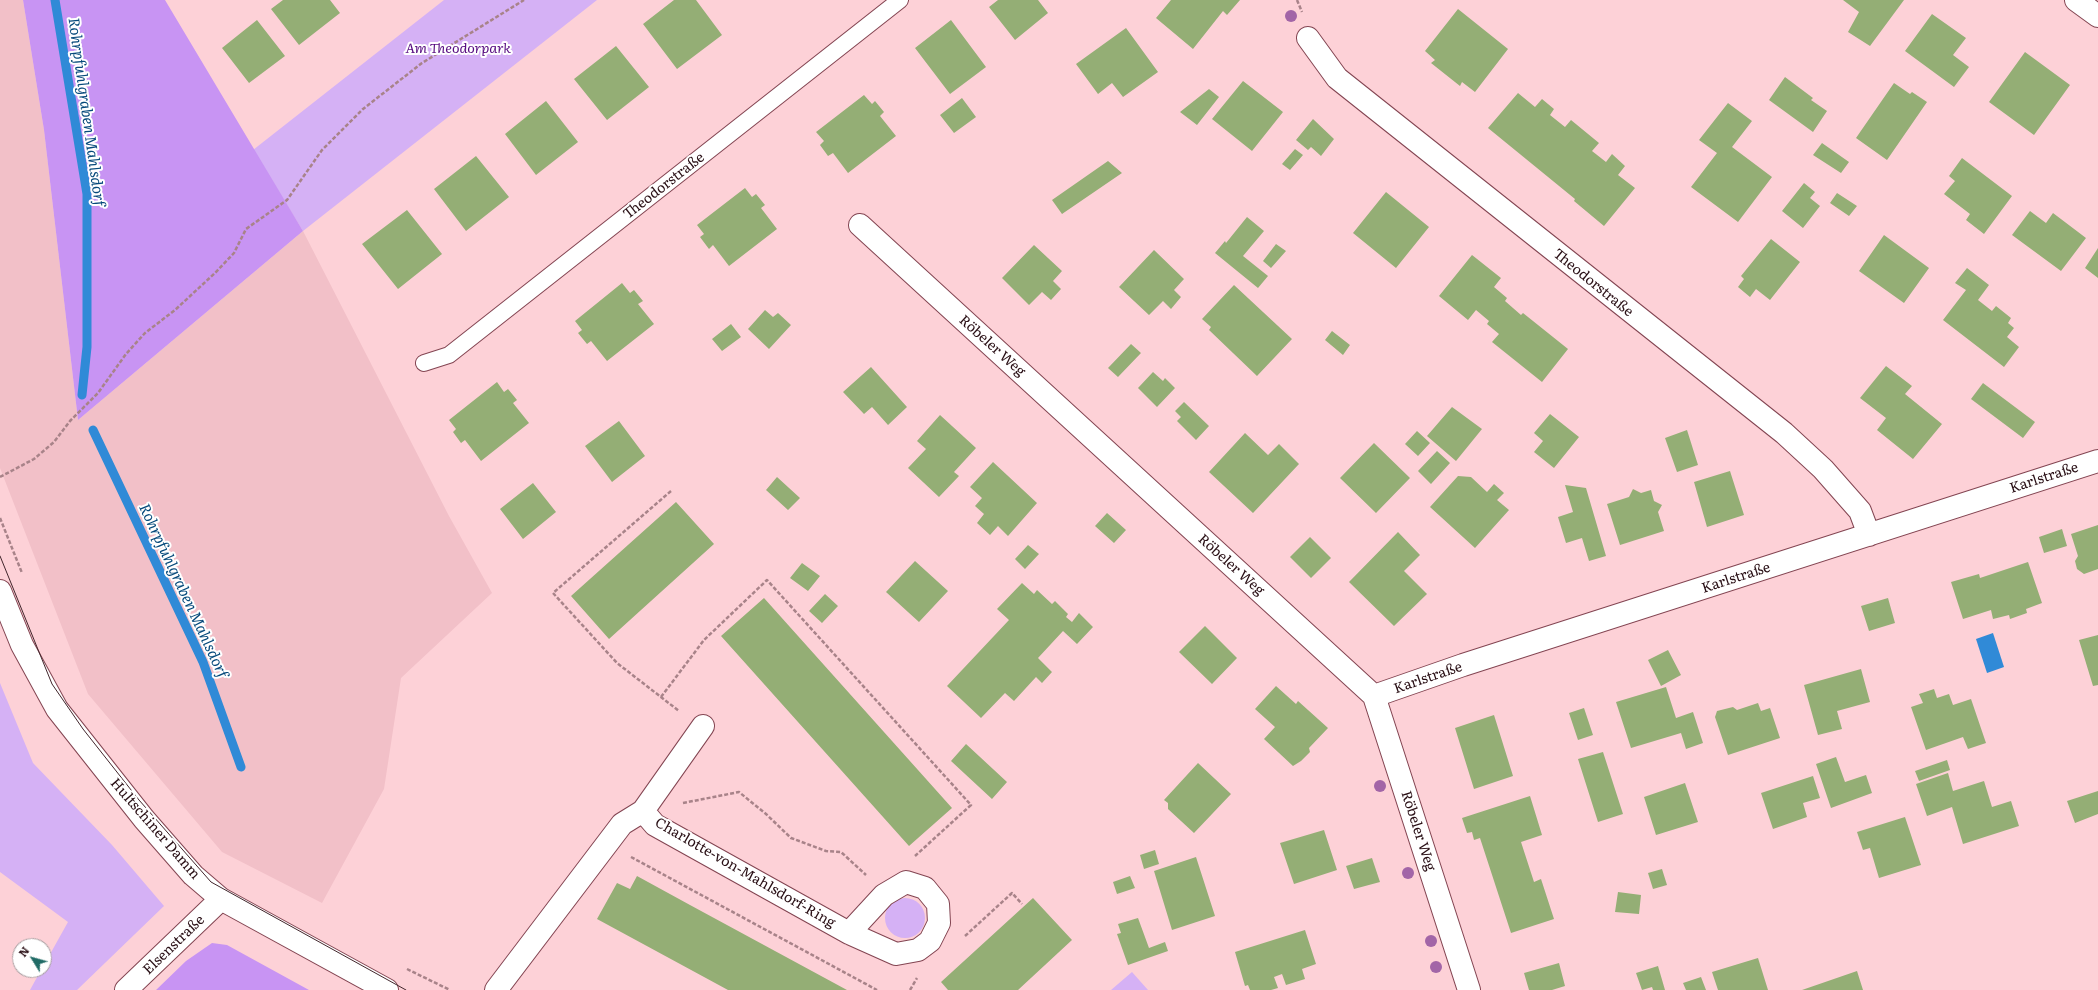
<!DOCTYPE html>
<html>
<head>
<meta charset="utf-8">
<style>
  body { margin:0 }
  #map { position:relative; width:2098px; height:990px; overflow:hidden; background:#fdd1d7; font-family:Literata,serif }
  canvas { display:block }
  .north { position:absolute; left:12px; top:938px; width:40px; height:40px; box-sizing:border-box; background:#fff; border:1px solid #a99fa1; border-radius:50%; rotate:307deg; font-size:11px; font-weight:700; line-height:16px; text-align:center; color:#290f15 }
  .north::after { content:''; display:block; margin:auto; width:14px; height:18px; background:#216b66; clip-path:polygon(50% 0,100% 100%,50% 72%,0 100%) }
</style>
</head>
<body>
<div id="map">
<canvas width="2098" height="990"></canvas>
<div class="north">N</div>
</div>
<script>
const ctx = document.querySelector('canvas').getContext('2d');
ctx.lineJoin = 'round';
function paint(path, color) { ctx.fillStyle = color; ctx.fill(path, 'evenodd'); }
function trace(path, color, width, dash) { ctx.strokeStyle = color; ctx.lineWidth = width; ctx.lineCap = dash ? 'butt' : 'round'; ctx.setLineDash(dash || []); ctx.stroke(path); }
function write(font, color, halo, rows, align = 'center') {
  ctx.font = font + ' Literata,serif'; ctx.lineWidth = 4; ctx.setLineDash([]); ctx.textBaseline = 'middle'; ctx.strokeStyle = halo; ctx.fillStyle = color; for (const [text, x, y, turn = 0] of rows) {
    ctx.save(); ctx.translate(x, y); ctx.rotate((+turn || 0) * Math.PI / 180); ctx.textAlign = isNaN(turn) ? turn : align; if (halo) ctx.strokeText(text, 0, 0); ctx.fillText(text, 0, 0); ctx.restore();
  }
}
paint(new Path2D(`
  M0,0H23L44,130L78,420L303,231L449,516L492,593L401,678L384,789L322,903L222,852L88,694L0,468Z`), '#f2c0c8');
paint(new Path2D(`
  M444,0H597L303,231L253,150Z
  M0,683L33,763L112,845L164,906L77,990H30L41,970H44V965L68,922L0,872Z
  M885 918a20 20 0 1 1 40 0a20 20 0 1 1-40 0Z
  M1132,972L1148,990H1111Z`), '#d5b1f5');
paint(new Path2D(`
  M23,0H165L303,231L78,420L44,130Z
  M212,943L227,945L309,990H156L186,961Z`), '#c894f3');
paint(new Path2D(`
  M1993,633L2004,667L1987,673L1976,639Z`), '#308ad7');
trace(new Path2D(`
  M55,0L87,194V347L82,395
  M93,430L203,662L241,767`), '#308ad7', 9);
paint(new Path2D(`
  M283,0H330L340,13L299,45L271,9Z
  M674,0H696L722,35L677,69L643,24Z
  M998,0H1038L1048,13L1015,40L989,7Z
  M1171,0H1240L1227,15L1223,11L1193,49L1156,18Z
  M1843,0H1904L1870,46L1848,32L1859,12Z
  M1458,9L1508,49L1475,92L1462,82L1460,86L1431,63L1435,60L1425,51Z
  M1932,14L1966,38L1953,55L1969,67L1954,87L1905,51Z
  M257,20L285,56L249,83L222,48Z
  M951,20L986,67L950,94L915,48Z
  M1126,28L1158,72L1123,97L1112,83L1098,94L1076,64Z
  M616,46L649,87L607,120L574,79Z
  M2025,52L2070,85L2034,135L1989,102Z
  M1785,77L1813,98L1811,100L1827,111L1813,132L1769,100Z
  M1243,81L1283,112L1252,151L1212,119Z
  M1894,83L1910,94L1912,92L1927,102L1887,160L1856,138Z
  M1209,89L1219,97L1197,125L1180,112Z
  M1518,93L1535,107L1542,99L1554,109L1550,115L1565,127L1571,120L1599,143L1592,151L1606,162L1612,154L1625,166L1618,175L1635,188L1604,226L1574,201L1575,199L1488,128Z
  M864,95L872,104L875,101L884,112L880,116L896,136L848,173L833,153L828,156L820,145L824,141L816,132Z
  M962,98L976,117L954,133L940,115Z
  M546,101L578,142L536,175L505,134Z
  M1728,103L1752,121L1732,147L1772,177L1738,222L1691,187L1717,153L1699,140Z
  M1313,119L1334,139L1321,156L1311,147L1308,150L1296,140Z
  M1822,143L1849,162L1841,173L1813,155Z
  M1295,149L1303,155L1290,170L1282,164Z
  M476,156L509,197L466,231L434,189Z
  M1962,158L2012,196L1984,234L1966,220L1970,214L1944,194L1955,181L1949,176Z
  M1108,161L1122,173L1062,214L1052,200Z
  M1804,183L1815,192L1810,198L1820,206L1803,228L1782,211Z
  M745,188L752,197L756,194L765,205L761,208L777,229L729,266L713,245L709,249L700,237L704,234L697,225Z
  M1386,192L1429,227L1396,268L1353,233Z
  M1837,193L1857,206L1849,216L1830,203Z
  M407,210L442,254L398,289L362,244Z
  M2030,211L2046,223L2053,213L2086,238L2061,271L2012,235Z
  M1247,217L1264,231L1243,256L1268,276L1258,288L1215,253L1225,241L1226,243Z
  M1884,235L1929,268L1904,303L1859,271Z
  M1771,239L1800,262L1770,300L1756,289L1750,297L1738,287L1744,279L1741,276Z
  M1276,244L1286,251L1271,268L1263,261Z
  M1034,245L1062,271L1053,281L1061,289L1051,300L1042,292L1029,305L1002,278Z
  M2098,248V278L2085,268Z
  M1154,250L1184,279L1174,290L1181,297L1171,309L1163,301L1149,315L1119,287Z
  M1472,255L1501,278L1494,287L1507,298L1505,301L1521,315L1523,313L1568,349L1542,382L1492,342L1499,334L1487,324L1489,321L1476,310L1468,320L1439,296Z
  M1967,268L1989,285L1978,300L1992,311L1996,306L2011,318L2008,323L2014,328L2007,337L2019,347L2004,367L1943,320L1966,290L1955,283Z
  M622,283L630,293L634,290L643,301L638,304L654,324L607,361L591,341L587,344L578,333L582,330L575,321Z
  M1234,285L1292,339L1257,376L1209,330L1211,327L1202,319Z
  M765,310L773,317L778,313L791,325L769,349L748,329Z
  M731,324L741,337L722,351L712,339Z
  M1332,331L1350,345L1343,355L1325,340Z
  M1131,344L1141,353L1118,377L1108,368Z
  M1886,366L1912,386L1905,394L1942,424L1913,459L1877,430L1886,418L1860,398Z
  M871,367L907,407L888,425L872,407L864,414L843,392Z
  M1153,372L1163,381L1165,378L1175,388L1157,407L1138,388Z
  M497,382L504,392L508,389L517,400L513,403L529,423L481,461L465,440L461,443L453,432L456,429L449,420Z
  M1983,383L2035,422L2023,438L1971,399Z
  M1184,402L1209,426L1196,440L1177,421L1181,417L1175,411Z
  M1452,407L1482,429L1456,461L1427,436Z
  M1550,414L1579,437L1554,468L1534,452L1543,441L1534,433Z
  M940,415L976,448L954,472L959,476L939,497L908,468L926,449L917,441Z
  M619,421L645,456L612,482L585,446Z
  M1687,430L1698,465L1677,472L1665,438Z
  M1417,431L1430,443L1418,456L1405,444Z
  M1245,433L1268,455L1279,444L1299,464L1253,513L1209,472Z
  M1374,443L1410,478L1376,513L1340,478Z
  M1437,451L1450,463L1431,484L1418,471Z
  M993,462L1037,503L1008,536L998,526L990,535L977,523L984,514L975,506L982,498L970,487Z
  M1730,471L1744,515L1707,527L1694,482Z
  M1458,476L1471,477L1487,492L1494,484L1504,493L1497,500L1509,510L1475,548L1430,507Z
  M777,477L800,498L788,510L766,490Z
  M533,483L556,512L523,539L500,509Z
  M1565,485L1586,488L1606,556L1589,561L1582,538L1566,543L1558,517L1573,512Z
  M1633,489L1641,493L1651,490L1654,501L1662,505L1658,512L1664,531L1620,545L1607,504L1629,497Z
  M676,502L714,544L609,639L571,596Z
  M1107,513L1126,530L1114,543L1095,526Z
  M2098,525V569L2084,574L2077,569L2075,561L2078,556L2071,534Z
  M2062,529L2067,546L2044,553L2039,537Z
  M1398,532L1420,555L1404,571L1427,594L1394,626L1349,582Z
  M1310,537L1331,558L1311,578L1290,557Z
  M1028,545L1039,554L1025,569L1015,559Z
  M915,561L948,591L919,622L886,592Z
  M2028,562L2042,603L2026,609L2027,613L2010,619L2009,615L1993,619L1991,610L1963,619L1951,582L1979,574L1980,578Z
  M802,563L820,576L808,591L790,578Z
  M1022,583L1034,594L1037,590L1052,604L1055,601L1068,614L1066,617L1072,622L1079,613L1093,627L1077,644L1063,631L1038,658L1052,672L1042,683L1036,677L1014,701L1005,693L981,718L947,686L1009,620L997,609Z
  M825,594L838,606L822,623L809,611Z
  M764,598L952,808L909,846L721,636Z
  M1888,598L1895,623L1869,631L1861,606Z
  M1205,626L1237,658L1212,684L1179,652Z
  M2098,635V685L2093,686L2079,640Z
  M1668,650L1681,675L1661,686L1648,660Z
  M1861,669L1870,702L1837,711L1842,729L1818,735L1804,685Z
  M1276,686L1296,704L1298,701L1328,728L1309,748L1310,752L1301,761L1293,766L1264,739L1275,727L1255,709Z
  M1666,687L1676,718L1693,712L1703,743L1686,749L1681,733L1631,748L1616,702Z
  M1934,689L1937,698L1949,694L1953,705L1971,699L1986,743L1968,749L1963,737L1926,750L1911,707L1923,703L1919,694Z
  M1758,703L1761,711L1770,708L1780,738L1728,755L1715,717L1717,711L1733,707L1737,710Z
  M1584,708L1593,735L1578,740L1569,713Z
  M1494,715L1513,776L1474,789L1455,728Z
  M966,744L1007,782L992,799L951,761Z
  M1603,752L1623,814L1598,822L1578,759Z
  M1836,757L1845,782L1866,775L1872,793L1831,808L1816,764Z
  M1947,760L1950,770L1919,781L1915,771Z
  M1198,763L1231,794L1194,833L1168,809V803L1164,800Z
  M1948,773L1953,791L1984,781L1992,807L2011,801L2019,826L1963,844L1952,807L1927,816L1916,784Z
  M1813,776L1820,798L1803,803L1807,817L1773,829L1761,793Z
  M1685,783L1698,822L1656,835L1644,797Z
  M2098,791V814L2075,823L2067,801Z
  M1530,796L1542,835L1521,842L1534,882L1541,879L1554,919L1511,933L1480,838L1474,840L1472,832L1467,833L1462,818Z
  M1905,817L1921,865L1879,878L1870,848L1863,850L1857,832Z
  M1324,830L1337,870L1294,884L1280,843Z
  M1155,850L1159,864L1144,869L1140,855Z
  M1196,857L1215,916L1172,930L1154,871Z
  M1372,858L1380,882L1354,889L1346,866Z
  M1662,869L1667,885L1653,889L1648,873Z
  M637,876L690,905L847,990H728L597,919L617,883L630,889Z
  M1130,876L1135,888L1117,894L1113,882Z
  M1618,892L1641,895L1639,914L1615,912Z
  M1033,898L1072,940L1018,990H948L941,982Z
  M1138,918L1149,948L1165,942L1168,951L1128,965L1117,934L1121,933L1118,924Z
  M1305,930L1316,964L1302,969L1305,979L1286,985L1282,974L1274,977L1278,988L1271,990H1250L1248,985L1245,986L1235,952Z
  M1758,958L1768,990H1718L1712,972Z
  M1559,963L1565,986L1552,990H1529L1524,973Z
  M1658,966L1665,990H1653L1652,987L1642,990L1636,973Z
  M1857,971L1863,990H1802Z
  M1701,977L1706,990H1686L1683,983Z`), '#94ae75');
const lane = new Path2D(`
  M424,363L449,355L900,0`);
const street = new Path2D(`
  M2076,0L2098,16
  M1308,38L1337,78L1784,433L1823,469L1860,511L1869,535
  M860,225L1374,696L1469,990
  M1374,696L1463,665L2098,461
  M643,811L655,825L849,933L896,954L918,950L930,941L939,923L938,904L925,888L906,882L884,895L849,933
  M496,990L622,824L643,811L703,726`);
const secondary = new Path2D(`
  M0,591L22,645L57,709L144,819L193,875L221,899L387,990
  M126,990L221,899`);
trace(lane, '#834552', 18);
trace(street, '#834552', 24);
trace(secondary, '#834552', 24);
trace(new Path2D(`
  M1297,0L1302,12
  M0,477L34,459L54,442L70,421L98,393L126,354L145,333L175,310L215,273L234,253L246,229L287,200L322,150L363,109L422,63L524,0
  M671,491L553,593L617,663L679,711
  M0,518L22,573
  M661,697L704,640L767,580L971,805L915,856
  M683,803L739,792L766,814L791,838L826,851L841,852L866,875
  M631,857L877,990
  M965,936L1012,893L1022,904
  M407,969L450,990
  M910,990L917,978`), '#a88389', 2.5, [4, 2]);
trace(lane, '#fff', 16);
trace(street, '#fff', 22);
trace(secondary, '#fff', 22);
trace(new Path2D(`
  M0,556L52,684L83,729L139,800L211,882L406,990`), '#42262c', 1);
ctx.fillStyle = '#a265a7';
for (const [x, y] of [
  [1291,16],
  [1380,786],
  [1408,873],
  [1431,941],
  [1436,967]
]) { ctx.beginPath(); ctx.arc(x, y, 6, 0, 2 * Math.PI); ctx.fill(); }
write('italic 14px', '#570c80', '#fff', [
  ["Am Theodorpark",458,49]
]);
write('14px', '#290f15', '#fff', [
  ["Theodorstraße",664,186,-38],
  ["Theodorstraße",1593,283,39],
  ["Röbeler Weg",992,346,42],
  ["Karlstraße",2044,478,-18],
  ["Röbeler Weg",1231,565,42],
  ["Karlstraße",1736,578,-18],
  ["Karlstraße",1428,678,-19],
  ["Hultschiner Damm",155,829,49],
  ["Röbeler Weg",1418,831,72],
  ["Charlotte-von-Mahlsdorf-Ring",745,873,30],
  ["Elsenstraße",174,945,-44]
]);
write('italic 15px', '#06497b', '#fff', [
  ["Rohrpfuhlgraben Mahlsdorf",86,112,82],
  ["Rohrpfuhlgraben Mahlsdorf",183,591,65]
]);
</script>
</body>
</html>
